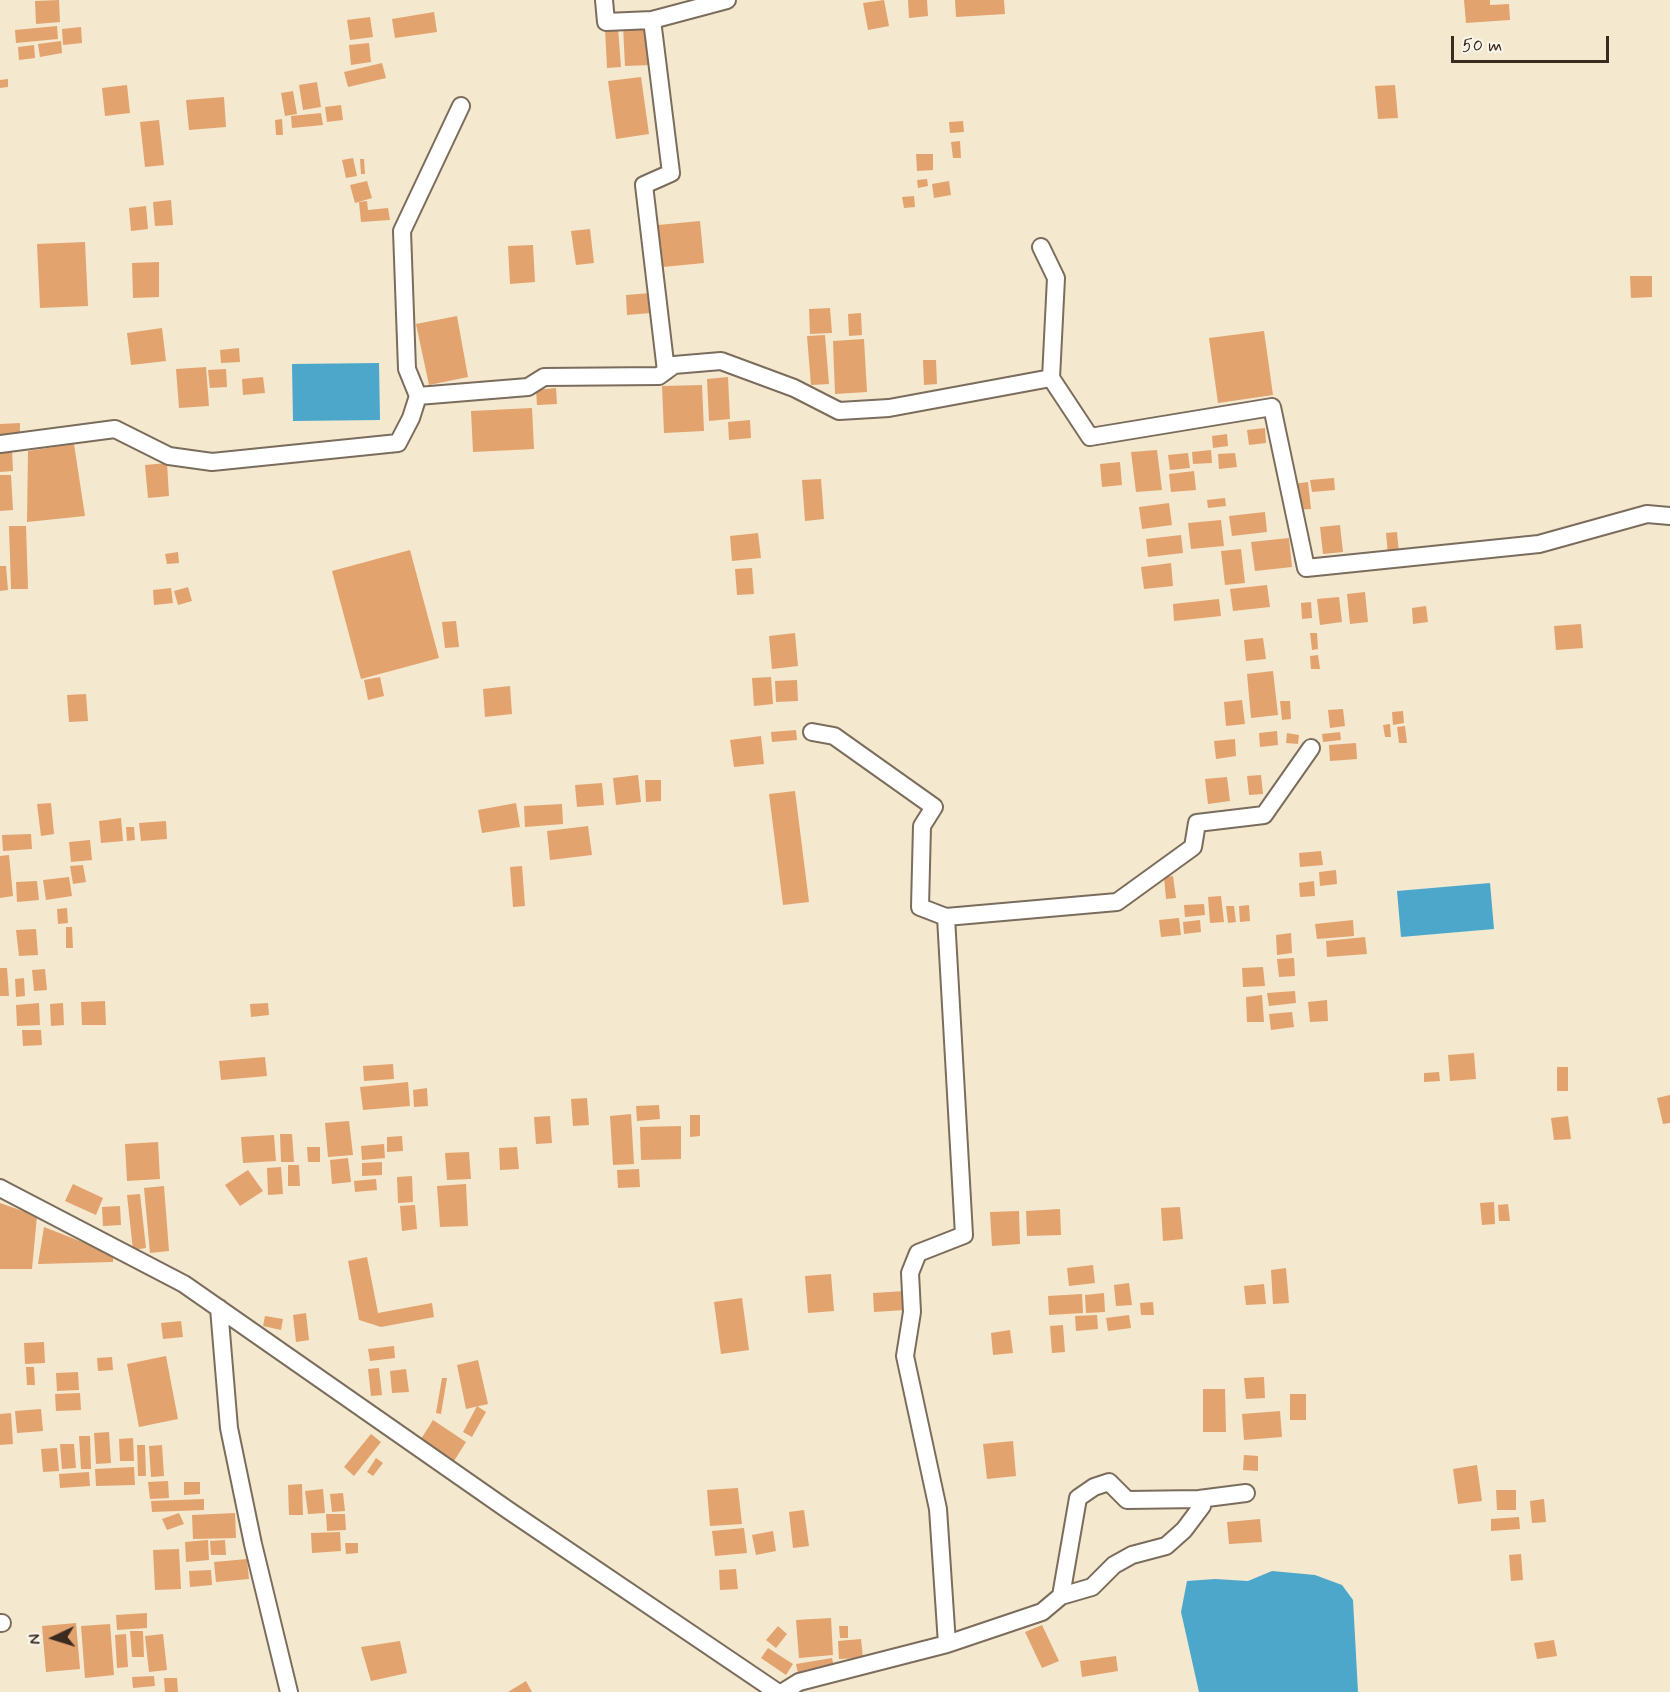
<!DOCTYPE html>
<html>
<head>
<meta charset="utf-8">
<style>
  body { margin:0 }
  #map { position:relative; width:1670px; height:1692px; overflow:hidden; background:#f4e8cf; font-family:Mynerve,sans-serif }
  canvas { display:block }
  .north { position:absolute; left:24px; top:1608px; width:60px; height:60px; -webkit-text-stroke:4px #fbf7ec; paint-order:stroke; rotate:266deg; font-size:16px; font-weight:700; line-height:24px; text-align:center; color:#3b2a1e }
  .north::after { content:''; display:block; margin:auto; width:21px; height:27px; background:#3b2a1e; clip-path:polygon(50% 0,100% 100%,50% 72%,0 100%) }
  .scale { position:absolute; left:1451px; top:36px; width:158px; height:27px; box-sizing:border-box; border:3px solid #3b2a1e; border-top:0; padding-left:8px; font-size:18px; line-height:21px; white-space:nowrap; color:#3b2a1e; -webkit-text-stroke:4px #fbf7ec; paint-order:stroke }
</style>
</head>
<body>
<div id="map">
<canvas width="1670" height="1692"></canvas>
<div class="north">N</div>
<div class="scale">50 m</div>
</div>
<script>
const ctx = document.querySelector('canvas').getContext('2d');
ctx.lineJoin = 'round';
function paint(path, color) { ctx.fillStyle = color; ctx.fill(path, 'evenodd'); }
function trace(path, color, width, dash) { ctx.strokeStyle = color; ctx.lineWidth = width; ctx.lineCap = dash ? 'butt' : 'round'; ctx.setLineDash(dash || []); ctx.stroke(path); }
paint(new Path2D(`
  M379,363L380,420L293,421L292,364Z
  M1490,883L1494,929L1401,937L1397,891Z
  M1272,1571L1315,1575L1342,1585L1353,1600L1358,1692H1199L1181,1612L1187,1581L1215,1579L1248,1581Z`), '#4da7cb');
paint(new Path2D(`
  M59,0L60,22L36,24L35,1Z
  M884,0L889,26L868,30L863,3Z
  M908,0H927L928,16L909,18Z
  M955,0H1004L1005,14L956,17Z
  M1464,0H1490V5L1509,4L1510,20L1466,23Z
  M434,12L437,32L395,38L392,19Z
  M370,17L373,37L350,40L347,20Z
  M648,25L650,65L625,66L623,26Z
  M57,26L58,39L16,43L15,30Z
  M81,27L82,43L63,45L62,29Z
  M618,28L621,67L607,68L605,29Z
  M61,41L62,53L40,57L38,44Z
  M369,43L371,62L351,65L349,45Z
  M34,45L35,58L19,60L18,47Z
  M382,63L386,78L348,87L344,72Z
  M641,77L649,134L616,139L608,81Z
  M8,79V87L0,88V80Z
  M317,82L321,107L303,110L299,85Z
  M127,85L130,113L105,116L102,88Z
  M1395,85L1398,118L1378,119L1375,86Z
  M293,91L297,114L285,116L281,93Z
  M224,97L226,127L189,130L186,100Z
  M341,105L343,120L327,122L325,107Z
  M321,113L323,125L292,128L291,116Z
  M282,119L283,135H276L275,120Z
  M159,120L164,165L145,167L140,122Z
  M963,121L964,132L950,133L949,122Z
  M960,141L961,158H953L951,142Z
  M916,154H933V170L917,171Z
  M353,158L357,176L346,178L342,160Z
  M360,159H364L365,174H361Z
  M927,179L928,186L918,188L917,180Z
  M367,181L372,198L355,203L350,185Z
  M949,181L951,195L934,198L932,184Z
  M914,196L915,207L904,208L902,197Z
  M171,200L173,225L155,226L153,202Z
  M367,201L368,210L388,208L390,220L361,222L359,202Z
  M146,206L148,229L131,231L129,208Z
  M700,221L704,263L663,267L658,225Z
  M590,229L594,263L576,265L571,231Z
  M85,242L88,306L40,308L37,244Z
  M533,245L535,282L510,284L508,246Z
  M159,262V297L133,298L132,263Z
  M1630,276H1652V297L1631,298Z
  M650,293L651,313L627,315L626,295Z
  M830,308L832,333L810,334L809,309Z
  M861,313L862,335L849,336L848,314Z
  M457,316L468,377L429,385L416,324Z
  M162,328L166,361L131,365L127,333Z
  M1264,331L1273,395L1218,403L1209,338Z
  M825,335L829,384L811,385L807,336Z
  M864,339L867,392L835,394L833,341Z
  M239,348L240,362L221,363L220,350Z
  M923,360H936L937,384L924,385Z
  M206,367L209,406L179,408L176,369Z
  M226,369L227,387L210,388L208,370Z
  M263,377L265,393L243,395L242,379Z
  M728,377L730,419L709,421L707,379Z
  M702,385L704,431L664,433L662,386Z
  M556,388L557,404L537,405L536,390Z
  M532,408L534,449L473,452L471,411Z
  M750,420L751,438L729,440L728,422Z
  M20,423V435L0,436V424Z
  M1265,428L1266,443L1249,445L1247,430Z
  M1227,434L1228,446L1213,448L1212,436Z
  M74,444L85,516L27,522L28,451Z
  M12,449L13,471L0,472V450Z
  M1157,450L1162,490L1136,492L1131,452Z
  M1211,450L1212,463L1193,464L1192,452Z
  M1188,453L1190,468L1170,470L1168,455Z
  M1235,453L1237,467L1219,469L1218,454Z
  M1120,462L1122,485L1102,487L1100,464Z
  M167,463L169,496L148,498L145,465Z
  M1194,471L1196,490L1171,492L1169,474Z
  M0,475H11L13,510L0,511Z
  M1334,478L1335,490L1312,492L1310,480Z
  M821,479L824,519L805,521L802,480Z
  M1308,482L1311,509L1296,510L1293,484Z
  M1225,498L1226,506L1208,508L1207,500Z
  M1169,503L1172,525L1142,529L1139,507Z
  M1265,512L1267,532L1232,536L1229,516Z
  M1221,520L1224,546L1191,549L1188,523Z
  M1340,525L1343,552L1323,554L1320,527Z
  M9,526H26L28,589H11Z
  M1397,532L1399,554L1388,555L1386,533Z
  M758,533L761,558L732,561L730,536Z
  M1181,535L1183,553L1148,557L1146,539Z
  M1289,538L1292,567L1255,571L1251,542Z
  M1241,549L1245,583L1225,585L1221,551Z
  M410,550L439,658L361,679L332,571Z
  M178,552L179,563L167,564L165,554Z
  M1171,563L1173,586L1144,589L1141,567Z
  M0,566H6L8,590L0,591Z
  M752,568L754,594L737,595L735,569Z
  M1267,585L1270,607L1233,611L1230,589Z
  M188,587L192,601L178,605L174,591Z
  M171,588L173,603L154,605L153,590Z
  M1365,592L1368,622L1350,624L1347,594Z
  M1339,597L1342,622L1320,625L1317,599Z
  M1219,599L1221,616L1174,621L1173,604Z
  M1311,602L1312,618L1302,619L1301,603Z
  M1426,606L1428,622L1413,624L1412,608Z
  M456,621L459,647L445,648L442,622Z
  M1581,624L1583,648L1556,650L1554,626Z
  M795,633L798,666L772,669L769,636Z
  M1310,633H1317L1318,649L1312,650Z
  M1263,638L1266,659L1246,661L1244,640Z
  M1318,655L1320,669H1311L1310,656Z
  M1273,671L1278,715L1251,718L1247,674Z
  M380,677L384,696L368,700L364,680Z
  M771,677L773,704L754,706L752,678Z
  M797,680L798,701L776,702L775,681Z
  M510,686L512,714L485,717L483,689Z
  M86,694L88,721L69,722L67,695Z
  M1242,700L1245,724L1226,726L1224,702Z
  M1280,701H1290L1291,719L1282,720Z
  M1343,709L1345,726L1330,728L1328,710Z
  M1403,711L1404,723L1393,725L1392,712Z
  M1390,724L1391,737H1385L1383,725Z
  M1405,726L1407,743H1399L1397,727Z
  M796,730L797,740L772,742L771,732Z
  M1277,731L1278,745L1260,747L1259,733Z
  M1340,732L1341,740L1323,742L1322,734Z
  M1287,733L1299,735L1298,744L1286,743Z
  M761,736L764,764L734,767L730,740Z
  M1235,739L1236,756L1216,759L1214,741Z
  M1356,743L1357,759L1330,761L1329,745Z
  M638,775L641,802L616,805L613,778Z
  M1261,775L1263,794L1249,795L1247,776Z
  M1227,777L1230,801L1208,804L1205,779Z
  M645,780H661V801L646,802Z
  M602,783L604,805L577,807L575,785Z
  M795,791L809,902L783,905L769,794Z
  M51,803L54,834L41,836L37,804Z
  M516,803L520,827L482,833L478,810Z
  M562,804L563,824L525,827L524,806Z
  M121,818L123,841L101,843L99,821Z
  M166,821L167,839L141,841L139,823Z
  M588,826L592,855L550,860L547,831Z
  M126,827H134L135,840L127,841Z
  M31,834L32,849L3,851L2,835Z
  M90,840L92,860L71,862L69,842Z
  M1321,851L1323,865L1300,867L1299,853Z
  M9,855L13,896L0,898V856Z
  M83,865L86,882L73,884L70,866Z
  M522,866L525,906L513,907L510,867Z
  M1336,870L1337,884L1320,886L1319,872Z
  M1173,876L1176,898L1166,899L1164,877Z
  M69,877L72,896L46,900L43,880Z
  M37,881L39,900L17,902L16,882Z
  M1314,881L1315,896L1300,897L1299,883Z
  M1221,896L1224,922L1210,923L1208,897Z
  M1204,904L1205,915L1185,917L1184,905Z
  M1249,905L1250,921L1240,922L1239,906Z
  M1226,906H1234L1236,922L1228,923Z
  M67,908L68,923L58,924L57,909Z
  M1179,918L1181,935L1161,937L1159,920Z
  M1200,920L1201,932L1184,934L1183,922Z
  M1353,920L1354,936L1317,939L1315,924Z
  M66,927H72L73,948H66Z
  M36,929L38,955L19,956L16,930Z
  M1291,933L1292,953L1277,955L1276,935Z
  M1365,937L1367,954L1327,957L1326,941Z
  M1294,958L1295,976L1279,977L1277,959Z
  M1263,967L1265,986L1243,987L1242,968Z
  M0,968H7L9,996H0Z
  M45,969L47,990L34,991L32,970Z
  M24,978L25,996L16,997L15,979Z
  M1295,991L1296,1003L1269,1006L1267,993Z
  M1262,995L1264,1022H1247L1246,997Z
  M1327,1000L1328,1021L1310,1022L1308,1002Z
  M105,1001L106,1025H82L81,1002Z
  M39,1003L40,1025L17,1026L16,1005Z
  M63,1003L64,1025L51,1026L50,1004Z
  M268,1003L269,1015L251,1017L250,1004Z
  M1292,1012L1294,1027L1271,1030L1269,1014Z
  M22,1030H41L42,1045L23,1046Z
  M1474,1053L1476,1079L1450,1081L1448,1055Z
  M265,1057L267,1076L221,1080L219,1061Z
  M393,1064L394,1079L364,1081L363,1066Z
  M1557,1067H1568V1091H1557Z
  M1439,1072L1440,1081L1424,1082V1073Z
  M408,1082L410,1106L363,1110L360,1087Z
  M427,1088L428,1106L414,1107L413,1090Z
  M1670,1095V1123L1663,1124L1657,1098Z
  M587,1098L589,1125L573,1126L571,1099Z
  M659,1105L660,1119L637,1121L636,1106Z
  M631,1114L634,1164L613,1165L610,1116Z
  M690,1115H700V1136L690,1137Z
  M550,1116L552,1143L536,1144L534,1117Z
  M1568,1116L1571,1139L1554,1140L1551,1118Z
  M349,1121L353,1155L328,1157L325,1123Z
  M681,1126V1159L641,1160L640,1127Z
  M280,1134H292L294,1162H281Z
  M274,1135L276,1161L243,1163L241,1137Z
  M402,1136L403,1151L387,1152V1137Z
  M158,1142L160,1179L127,1181L125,1144Z
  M384,1144L385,1158L362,1160L361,1146Z
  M307,1147H320V1162H308Z
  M517,1147L519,1169L500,1170L499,1148Z
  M469,1152L471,1179L447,1180L445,1153Z
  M348,1158L351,1182L332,1184L330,1160Z
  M382,1162V1175L362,1176V1163Z
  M288,1165H299L300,1186H288Z
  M281,1167L283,1194L268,1195L267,1168Z
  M639,1169L640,1187L618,1188L617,1170Z
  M248,1170L263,1191L240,1206L225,1185Z
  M412,1176L413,1202L398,1203L397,1177Z
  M376,1179L377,1190L355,1192L354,1181Z
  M73,1184L103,1198L96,1215L65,1201Z
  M466,1184L468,1226L440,1227L437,1186Z
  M164,1186L169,1251L150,1253L144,1188Z
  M140,1194L146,1248L133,1250L127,1195Z
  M1494,1202L1495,1224L1482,1225L1480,1203Z
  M0,1203L37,1216L32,1269H0Z
  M1508,1204L1510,1221H1499L1498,1205Z
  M415,1205L417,1229L402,1231L400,1206Z
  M120,1206L121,1225L103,1226L102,1207Z
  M1180,1207L1183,1239L1163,1241L1161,1208Z
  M1060,1209L1061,1235L1027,1236L1026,1211Z
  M1019,1211L1020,1244L992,1246L990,1212Z
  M44,1227L113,1254V1262L38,1264Z
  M367,1257L378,1313L432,1303L434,1317L381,1327L359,1320L348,1261Z
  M1093,1265L1095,1283L1069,1286L1067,1268Z
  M1286,1268L1289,1303L1273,1304L1271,1270Z
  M831,1274L834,1311L808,1313L805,1276Z
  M1129,1283L1132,1305L1116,1306L1114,1285Z
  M1264,1284L1266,1304L1246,1305L1244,1286Z
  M905,1291L906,1310L874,1312L873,1293Z
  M1104,1293L1105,1312L1086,1313L1085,1295Z
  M1082,1294L1083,1313L1049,1315L1048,1296Z
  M742,1298L749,1350L721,1354L714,1302Z
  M1153,1302L1154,1315H1141L1140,1303Z
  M306,1313L309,1340L296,1342L293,1315Z
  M1097,1315L1098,1329L1076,1331L1075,1316Z
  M1129,1315L1131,1328L1108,1331L1106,1318Z
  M265,1316L283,1319L281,1330L263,1326Z
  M181,1321L183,1337L163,1339L161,1323Z
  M1063,1325L1065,1352L1052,1353L1050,1326Z
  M1010,1330L1013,1353L993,1355L991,1333Z
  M44,1342L45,1363L25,1364L24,1343Z
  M394,1346L395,1358L370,1361L368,1349Z
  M166,1356L178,1419L139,1427L127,1364Z
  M112,1357L113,1370L98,1371L97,1358Z
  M478,1360L488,1404L466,1409L457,1365Z
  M26,1367H34L35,1385H27Z
  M379,1368L382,1395L371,1396L368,1369Z
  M406,1369L409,1392L392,1393L390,1371Z
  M78,1372L79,1390L57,1391L56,1373Z
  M1264,1377L1265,1398L1246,1399L1244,1378Z
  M442,1378H447L441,1414L436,1413Z
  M1203,1389H1225L1226,1432H1203Z
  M80,1393L81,1410L56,1411L55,1394Z
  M1290,1394H1306V1420H1290Z
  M477,1406L486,1412L472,1437L463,1432Z
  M41,1409L43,1431L17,1433L15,1411Z
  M1280,1411L1282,1437L1244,1440L1242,1414Z
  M11,1413L13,1444L0,1445V1414Z
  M433,1420L466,1442L454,1461L421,1439Z
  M109,1432L111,1463L96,1464L94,1433Z
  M371,1434L381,1442L354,1476L344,1467Z
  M79,1436H90L91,1469H81Z
  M133,1438L134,1461H120L119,1439Z
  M1013,1441L1016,1476L987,1479L983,1444Z
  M60,1444H74L76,1468L62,1469Z
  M137,1445H145L146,1476H138Z
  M162,1445L164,1476L151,1477L149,1446Z
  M57,1448L59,1471L43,1472L41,1449Z
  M1244,1455L1258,1456V1471L1243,1470Z
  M376,1458L383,1463L373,1476L367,1472Z
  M1477,1465L1482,1501L1458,1504L1453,1469Z
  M134,1467L135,1485L96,1486L95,1469Z
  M89,1472L90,1486L60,1488L59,1474Z
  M168,1481L169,1498L150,1499L148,1482Z
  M184,1482H200V1494L184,1495Z
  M302,1484L303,1515H289L288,1485Z
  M738,1488L742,1524L710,1526L707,1490Z
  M323,1489L325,1513L308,1514L305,1491Z
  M1496,1490H1516V1510H1497Z
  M343,1493L345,1511L332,1512L330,1494Z
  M204,1499V1510L152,1512L151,1501Z
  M1544,1499L1546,1522L1532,1523L1530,1501Z
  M804,1510L809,1546L793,1548L789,1512Z
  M179,1513L184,1524L167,1530L162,1519Z
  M235,1513L236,1538L193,1539L192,1515Z
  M326,1514H345L346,1530L327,1531Z
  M1519,1517L1520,1529L1491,1531V1519Z
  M1260,1519L1262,1542L1229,1544L1227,1522Z
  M744,1528L747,1553L715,1556L712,1531Z
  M773,1531L776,1551L756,1555L752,1535Z
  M340,1532L341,1551L312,1553L311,1533Z
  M208,1540L209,1560L186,1562L185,1542Z
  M225,1540L226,1555H211L210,1541Z
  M345,1543H358V1553L346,1554Z
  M179,1549L181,1589L155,1590L153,1550Z
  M1521,1554L1523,1580L1511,1581L1509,1555Z
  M247,1559L249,1579L216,1582L214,1562Z
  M736,1569L738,1589L720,1590L719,1570Z
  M211,1570L212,1585L190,1587L189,1571Z
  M147,1613V1628L117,1630L116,1615Z
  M831,1618L833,1655L799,1658L796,1620Z
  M76,1623L80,1669L46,1672L42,1626Z
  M110,1624L114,1675L85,1678L81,1626Z
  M1042,1625L1059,1661L1042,1668L1025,1632Z
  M778,1626L787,1634L776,1648L766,1640Z
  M839,1626H848V1638H840Z
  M130,1631H143L144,1657H132Z
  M126,1634L128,1667L117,1668L115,1635Z
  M163,1634L167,1670L149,1672L145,1636Z
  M861,1639L863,1658L839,1659L838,1641Z
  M1554,1640L1557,1656L1537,1659L1534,1643Z
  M400,1641L407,1673L371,1681L361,1647Z
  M768,1648L793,1664L786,1675L761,1658Z
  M1116,1656L1118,1671L1082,1677L1080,1661Z
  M832,1658L834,1667L798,1673L796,1664Z
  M154,1676L155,1686L133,1688L132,1677Z
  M164,1678H177L178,1692H165Z
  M526,1681L532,1692H508Z`), '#e3a36e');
const street = new Path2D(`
  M604,0L606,22L652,20L671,173L644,185L666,371
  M652,20L727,0
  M1041,247L1056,278L1051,378
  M418,396L407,369L402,231L461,106
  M0,444L115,429L169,456L212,462L398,443L411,418L418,396L528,387L544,377L659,376L674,365L721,361L794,388L839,411L889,408L1051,378L1090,437L1272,407L1306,568L1539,544L1647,514L1670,516
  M946,917L1117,902L1193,847L1197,823L1264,815L1311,748
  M0,1188L184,1284L508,1510L777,1692
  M219,1308L229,1428L253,1544L289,1692
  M1061,1596L1092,1587L1114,1565L1132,1555L1166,1546L1184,1530L1202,1506L1199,1499
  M0,1623H2
  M947,1644L1042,1612L1061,1596L1078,1498L1094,1487L1109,1482L1127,1500L1199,1499L1246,1493
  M783,1692L799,1682L947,1644L938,1509L905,1356L912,1312L910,1273L918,1253L964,1235L946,917L920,907L922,826L934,807L834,736L812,732`);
trace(street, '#7c6c5c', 20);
trace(street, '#fff', 16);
</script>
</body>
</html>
